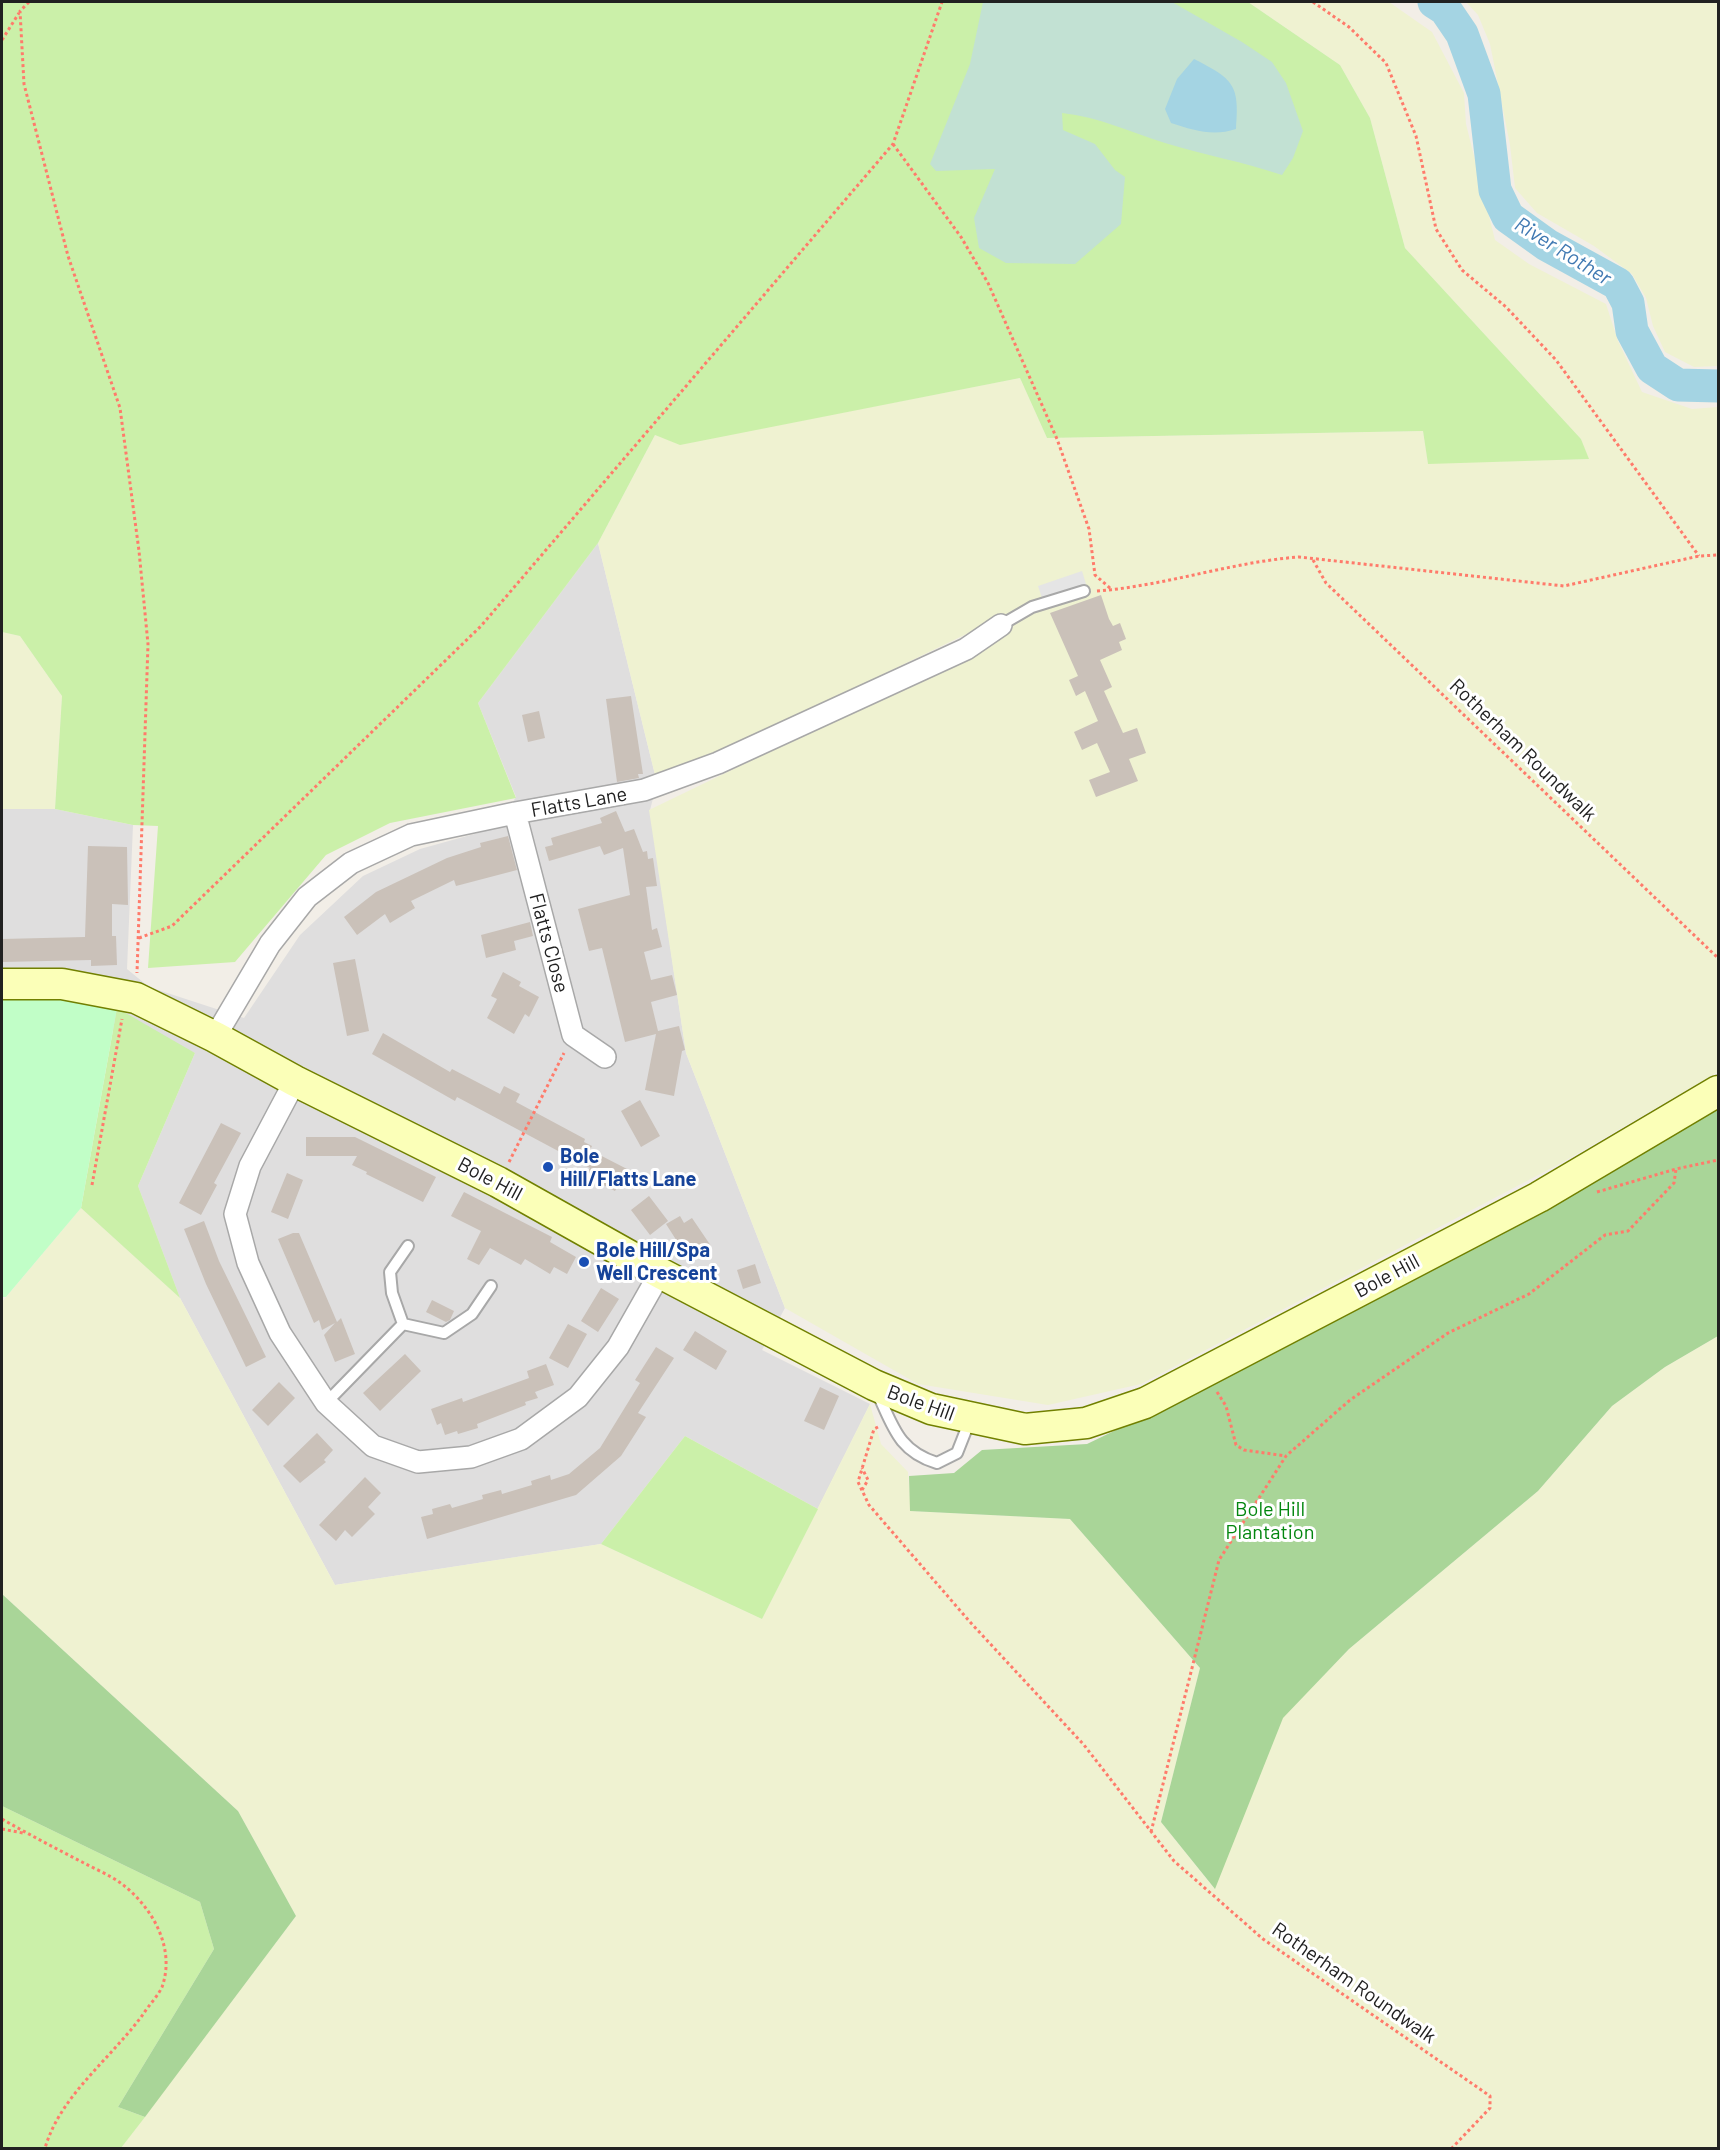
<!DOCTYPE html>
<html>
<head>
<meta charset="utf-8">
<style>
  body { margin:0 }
  #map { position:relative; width:1720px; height:2150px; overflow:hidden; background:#f2eee7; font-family:Barlow,sans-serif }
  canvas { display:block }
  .frame { position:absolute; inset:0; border:3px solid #212121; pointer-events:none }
</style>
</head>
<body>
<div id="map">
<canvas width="1720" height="2150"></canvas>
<div class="frame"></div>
</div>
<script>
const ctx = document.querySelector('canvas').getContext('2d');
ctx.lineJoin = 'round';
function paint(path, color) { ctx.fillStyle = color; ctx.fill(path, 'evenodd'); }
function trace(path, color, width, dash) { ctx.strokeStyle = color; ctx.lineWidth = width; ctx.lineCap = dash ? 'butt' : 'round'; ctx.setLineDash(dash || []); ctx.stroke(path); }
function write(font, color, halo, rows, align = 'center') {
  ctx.font = font + ' Barlow,sans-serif'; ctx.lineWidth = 6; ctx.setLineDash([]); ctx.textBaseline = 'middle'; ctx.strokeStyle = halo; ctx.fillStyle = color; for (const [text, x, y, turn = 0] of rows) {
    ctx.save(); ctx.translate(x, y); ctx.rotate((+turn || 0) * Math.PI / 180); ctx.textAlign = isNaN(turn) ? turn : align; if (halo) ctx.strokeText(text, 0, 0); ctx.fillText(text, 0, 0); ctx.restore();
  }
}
paint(new Path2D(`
  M598,543L657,783L650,810L686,1053L785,1308L762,1350L870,1404L818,1509L685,1436L601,1544L335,1585L180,1298L138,1186L195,1053L2,998V809H55L133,825L127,969L149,987L244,1018L300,935L363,876L420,849L496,828L516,797L478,703Z`), '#dfdede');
paint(new Path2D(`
  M1248,2H1389L1432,32L1464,93L1466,124L1495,240L1529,264L1606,304L1618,341L1642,392L1692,409L1718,407V1072L1563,1162L1141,1384L1048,1405L918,1384L785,1308L686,1053L649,810L988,646L981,627L657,783L598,543L655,435L680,444L1020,378L1047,438L1423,431L1428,463L1588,459L1581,439L1405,248L1370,118L1340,65Z
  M1466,2H1718V366L1694,367L1665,352L1653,326L1646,298L1632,274L1594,246L1537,213L1515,188L1510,145L1490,44L1478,15Z
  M2,632L20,636L62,696L55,809H2Z
  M81,1208L180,1298L335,1585L601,1544L762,1619L870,1404L881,1444L908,1472L911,1511L1070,1519L1200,1668L1161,1822L1214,1888L1282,1718L1349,1649L1538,1491L1612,1406L1665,1367L1718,1336V2148H121L296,1916L238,1811L2,1594V1302Z`), '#eff2d1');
paint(new Path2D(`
  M2,2H1248L1340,65L1370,118L1405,248L1581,439L1589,459L1428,464L1423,431L1047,438L1020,378L680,445L655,435L598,543L478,703L516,798L390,823L326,855L235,962L148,968L158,826L133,825L55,809L62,696L20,636L2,632Z
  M117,1008L195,1053L138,1186L180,1298L81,1208Z
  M685,1436L818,1509L762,1619L601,1544Z
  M2,1806L200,1902L214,1949L118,2107L145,2117L121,2148H2Z`), '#cbf0a9');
paint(new Path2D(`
  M1718,1109V1336L1665,1367L1612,1406L1538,1491L1349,1649L1283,1718L1215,1889L1161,1822L1200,1668L1070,1519L910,1511L909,1476L954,1473L982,1450L1087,1444L1195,1392Z
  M2,1594L238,1811L296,1916L145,2117L118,2107L214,1949L200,1902L2,1806Z`), '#a9d598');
paint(new Path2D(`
  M983,2H1172L1242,42L1272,62L1286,83L1303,131L1293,158L1282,175C1244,162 1204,155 1165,143C1130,132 1099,117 1062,113L1063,130L1095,144L1115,170L1125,177L1121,224L1075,264L1006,263L979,248L974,218L995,169L936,171L930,164L970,64Z`), '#c2e1d3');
paint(new Path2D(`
  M65,996L117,1008L81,1208L6,1297H2V998Z`), '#c1fec7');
paint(new Path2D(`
  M1082,571L1086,584L1042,598L1038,586Z`), '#e5e5e5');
paint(new Path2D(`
  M1194,59C1233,79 1240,84 1236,129C1213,137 1193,130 1171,123L1165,109L1177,79Z`), '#a4d4e3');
trace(new Path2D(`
  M1434,2L1445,9L1462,34L1484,94L1495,190L1508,217L1547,245L1618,284L1628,303L1632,331L1652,368L1678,385L1718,386`), '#a4d4e3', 33);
paint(new Path2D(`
  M1101,595L1109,619L1113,626L1120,623L1126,639L1119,642L1122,650L1100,660L1112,687L1104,691L1123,733L1137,728L1146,753L1129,759L1138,781L1096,797L1089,780L1110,772L1097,743L1082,750L1074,732L1098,721L1085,691L1076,696L1069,680L1078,676L1050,613Z
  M631,696L643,774H638L639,778L617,782L606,699Z
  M539,711L545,738L528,742L522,715Z
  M616,811L625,832L634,829L643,852L647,851L648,859L653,858L657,886L646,887L652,930L657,928L662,947L644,952L651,980L672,975L677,995L651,1002L658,1031L679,1026L685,1050L682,1051L674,1096L645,1090L656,1034L625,1042L602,948L589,951L578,909L630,895L623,848L604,855L600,846L549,861L545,847L553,845L551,838L602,823L600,818Z
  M508,836L517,870L456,886L454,880L411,901L415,908L390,923L385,914L357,935L344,917L376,892L447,858L481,847L480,843Z
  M88,846L127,847L128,905L112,904V936H116L117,965L91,966V960L2,962V939L85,937Z
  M530,922L533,936L514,941L516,950L486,958L481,935Z
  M355,959L369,1031L347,1036L333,963Z
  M503,972L521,982L519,986L539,997L529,1017L525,1014L514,1034L487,1018L497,999L491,996Z
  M383,1033L450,1072L452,1069L500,1094L504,1086L520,1094L516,1102L585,1139L584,1142L592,1146L590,1150L627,1169L615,1191L586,1176L590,1168L457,1097L455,1101L372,1054Z
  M640,1100L660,1136L641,1147L621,1111Z
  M221,1123L241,1133L214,1183L217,1185L201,1215L179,1203Z
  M306,1137H355L436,1177L423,1202L366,1174L367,1172L352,1165L357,1156H306Z
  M287,1173L303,1180L288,1219L271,1212Z
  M464,1192L552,1237L550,1242L576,1257L567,1274L554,1267L550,1274L525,1259L521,1265L490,1248L479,1265L467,1259L481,1231L451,1216Z
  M649,1196L668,1221L650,1235L631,1210Z
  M680,1216L684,1223L692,1218L711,1246L689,1260L666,1224Z
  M204,1221L219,1261L266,1357L246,1367L206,1284L184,1229Z
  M293,1233H299L337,1322L341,1318L355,1354L335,1362L324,1335L335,1323L322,1330L319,1320L314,1323L278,1239Z
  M755,1264L761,1283L743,1289L737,1270Z
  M601,1288L619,1299L598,1332L581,1321Z
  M432,1300L454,1311L450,1320L446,1322L426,1312Z
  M568,1324L587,1334L568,1368L549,1358Z
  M695,1331L727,1351L716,1370L683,1350Z
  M656,1347L674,1358L638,1413L646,1417L621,1456L576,1495L427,1539L421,1517L433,1514L432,1509L450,1504L452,1508L483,1499L482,1495L501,1490L502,1494L532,1485L531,1481L550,1475L551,1480L569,1474L600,1448L640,1383L635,1380Z
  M405,1354L421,1371L380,1411L363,1393Z
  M546,1364L554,1385L535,1392L538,1398L525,1402L526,1405L477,1424L478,1428L458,1434L457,1431L445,1435L441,1423L437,1425L431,1409L462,1398L463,1402L529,1378L527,1371Z
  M279,1382L295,1398L268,1426L252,1410Z
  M820,1387L839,1396L824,1430L804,1421Z
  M317,1433L333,1450L324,1460L326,1462L300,1483L283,1466Z
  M365,1477L381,1493L368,1507L375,1514L352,1537L345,1530L336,1541L319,1525Z`), '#cac1b9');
const lane = new Path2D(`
  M1001,625L1032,607L1084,591
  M403,1324L392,1293L390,1272L408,1246
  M877,1392C893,1426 898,1451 937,1463L957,1453L970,1420
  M326,1403L403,1324L444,1333L472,1314L491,1286`);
const street = new Path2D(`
  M515,813L573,1035L605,1057
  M215,1037L270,944L307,897L351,863L411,835L515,813L644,790L718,763L966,649L1001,625
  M295,1081L250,1166L235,1214L248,1263L280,1333L326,1403L373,1446L418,1462L471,1457L521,1439L578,1397L618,1347L660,1273`);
const secondary = new Path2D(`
  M2,984H62L136,998L215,1037L295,1081L498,1182L660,1273L874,1385L931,1409L1025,1429L1086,1423L1145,1403L1539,1197L1718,1091`);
trace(lane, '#a8a8a8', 14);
trace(street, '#a8a8a8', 24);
trace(secondary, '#718000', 33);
trace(new Path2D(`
  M29,2L20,11L24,84L68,256L120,408L139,551L148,644L137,973
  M1313,2L1349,27L1386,63L1416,136L1436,229L1462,270L1506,307L1556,360L1699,556
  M2,40L19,13
  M893,144L961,237L988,283L1057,439L1089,529L1095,575L1111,589
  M1313,560L1326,583L1718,958
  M1097,591C1165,586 1231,562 1299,557L1564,586L1699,556L1718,555
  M139,938L172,926L481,626L893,144L942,2
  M509,1162L564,1053
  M92,1185L122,1019
  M1597,1192L1676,1169L1718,1160
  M1217,1392L1226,1406L1236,1445L1244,1450L1286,1456
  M878,1427L874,1429L858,1482L869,1505L970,1622L1084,1745L1174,1861L1263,1939L1490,2096V2108L1452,2148
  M862,1490L868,1480L862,1468
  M2,1819C28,1834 55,1848 82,1862C95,1869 110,1875 122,1884C152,1907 176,1948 162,1987C158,1996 149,2005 144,2013C112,2058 61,2094 45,2148
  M2,1829L23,1833
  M1151,1832L1219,1560L1286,1456L1350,1400L1448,1333L1529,1294L1605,1235L1628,1231L1674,1183L1676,1169`), '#ff7b6b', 3, [3, 3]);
trace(lane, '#fff', 10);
trace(street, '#fff', 21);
trace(secondary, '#fbffb8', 30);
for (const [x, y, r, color] of [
  [548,1167,6,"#1a4fb4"],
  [584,1262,6,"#1a4fb4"]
]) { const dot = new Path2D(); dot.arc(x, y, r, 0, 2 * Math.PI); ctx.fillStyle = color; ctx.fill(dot); trace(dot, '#fff', 2); }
write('20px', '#212121', '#fff', [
  ["Rotherham Roundwalk",1523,750,44],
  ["Flatts Lane",579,802,-10],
  ["Flatts Close",549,943,75],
  ["Bole Hill",490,1179,28],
  ["Bole Hill",1387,1276,-28],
  ["Bole Hill",921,1403,20],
  ["Rotherham Roundwalk",1354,1983,35]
]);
write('bold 20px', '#164399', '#fff', [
  ["Bole",560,1156],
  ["Hill/Flatts Lane",560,1179],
  ["Bole Hill/Spa",596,1250],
  ["Well Crescent",596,1273]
], 'left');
write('20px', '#03860f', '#fff', [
  ["Bole Hill",1270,1509],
  ["Plantation",1270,1532]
]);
write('italic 21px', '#4079b2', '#fff', [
  ["River Rother",1563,251,32]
]);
</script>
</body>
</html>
